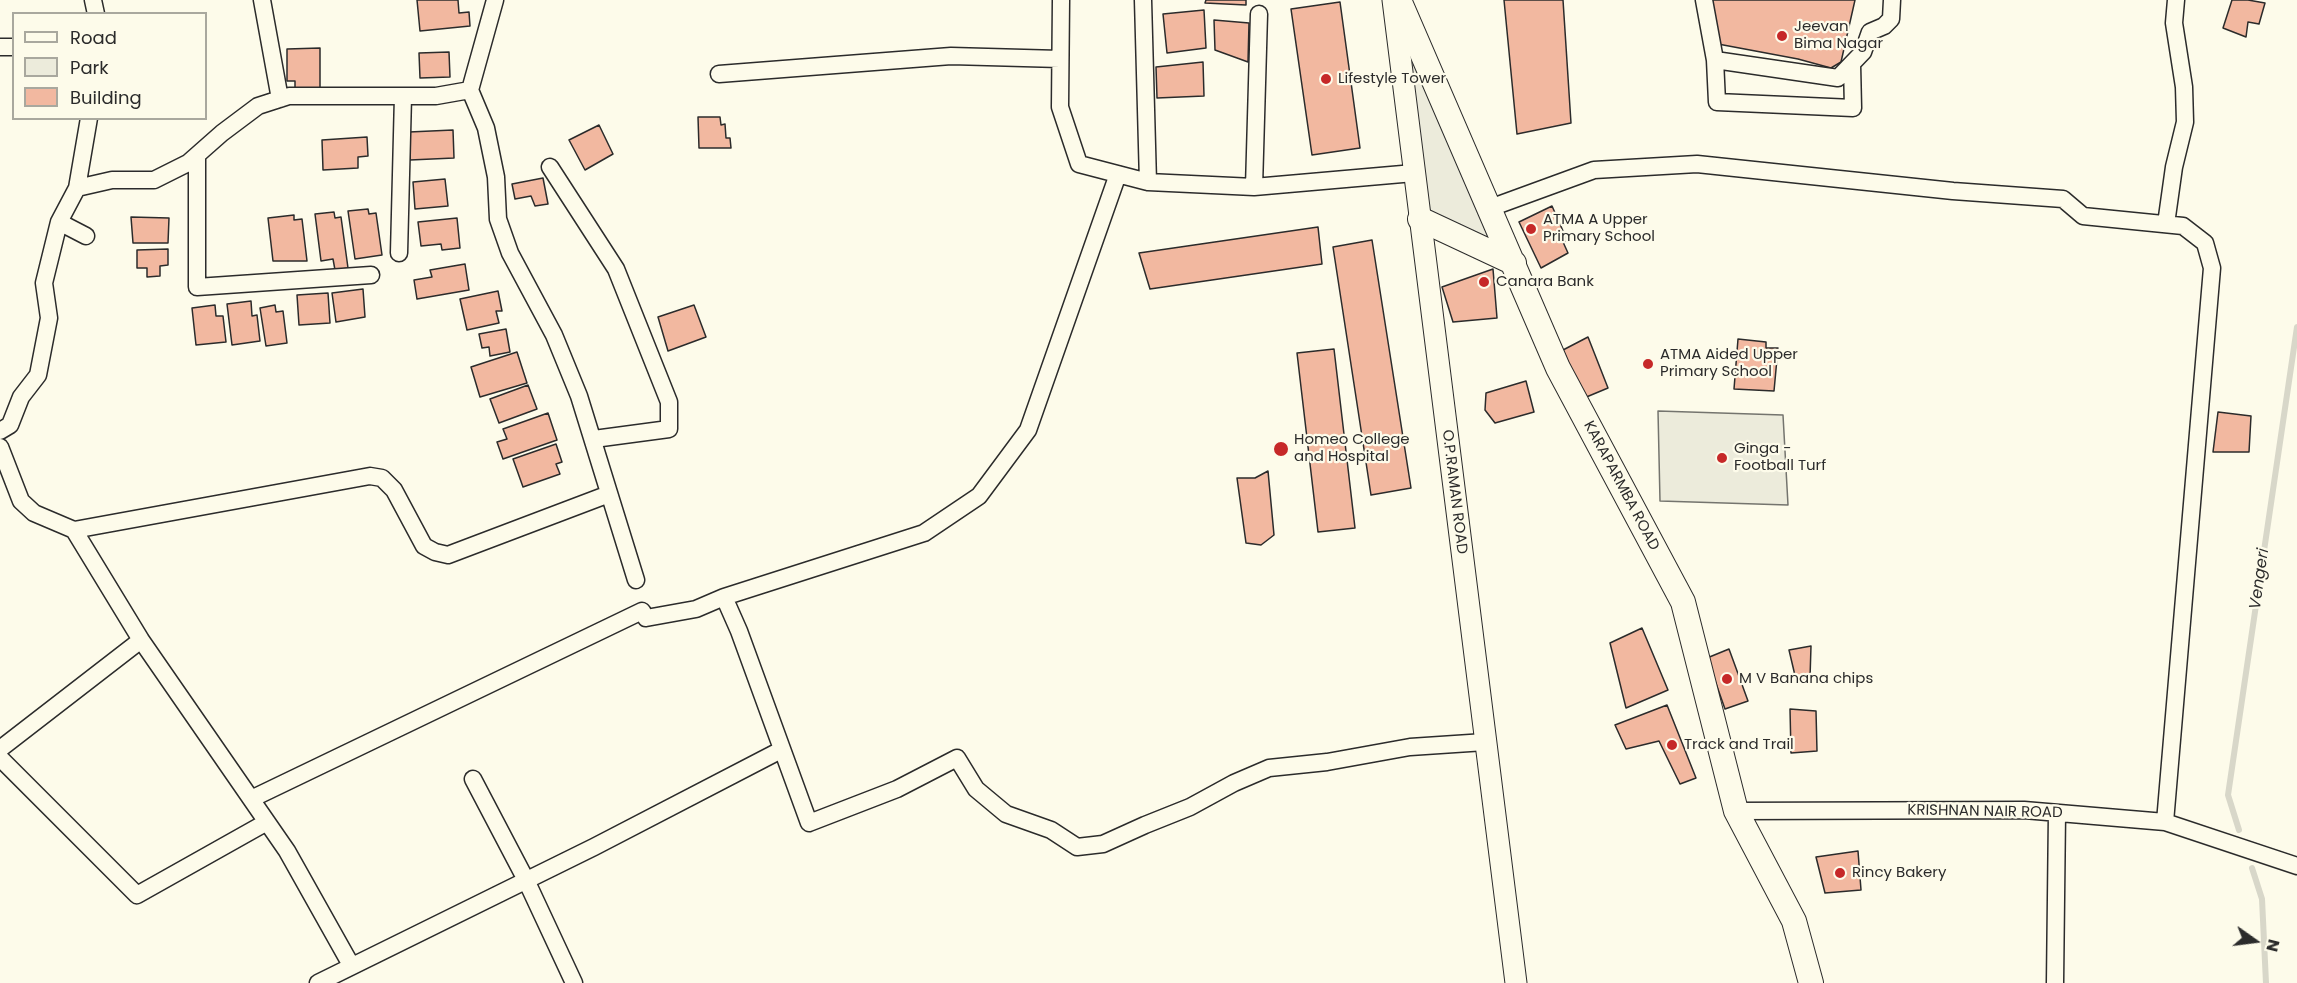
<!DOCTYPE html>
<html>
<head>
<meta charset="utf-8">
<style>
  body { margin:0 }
  #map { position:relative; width:2297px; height:983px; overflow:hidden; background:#fdfbea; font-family:Poppins,sans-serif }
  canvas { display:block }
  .legend { position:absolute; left:12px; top:12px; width:195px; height:108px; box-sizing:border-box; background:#fdfbea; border:2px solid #a9a89e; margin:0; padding:8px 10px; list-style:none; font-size:18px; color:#2b2b2b }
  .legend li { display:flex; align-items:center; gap:12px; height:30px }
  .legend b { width:30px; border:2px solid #a9a89e }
  .north { position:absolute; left:2225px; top:911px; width:60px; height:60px; -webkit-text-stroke:4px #fdfbea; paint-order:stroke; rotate:104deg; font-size:16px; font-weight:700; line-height:24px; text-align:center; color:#2b2b2b }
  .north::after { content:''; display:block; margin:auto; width:21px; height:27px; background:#2b2b2b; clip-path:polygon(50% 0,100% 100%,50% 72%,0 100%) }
</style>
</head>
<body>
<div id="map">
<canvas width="2297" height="983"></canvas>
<ul class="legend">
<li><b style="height:8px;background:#fdfbea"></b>Road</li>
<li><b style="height:16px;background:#ecebdb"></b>Park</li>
<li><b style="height:16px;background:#f2b8a0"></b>Building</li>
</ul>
<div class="north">N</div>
</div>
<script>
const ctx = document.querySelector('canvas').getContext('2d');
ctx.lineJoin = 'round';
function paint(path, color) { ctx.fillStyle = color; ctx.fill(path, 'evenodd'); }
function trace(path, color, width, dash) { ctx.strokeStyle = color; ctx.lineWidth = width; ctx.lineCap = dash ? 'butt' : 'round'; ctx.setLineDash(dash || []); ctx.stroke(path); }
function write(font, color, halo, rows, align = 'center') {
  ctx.font = font + ' Poppins,sans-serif'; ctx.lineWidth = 4.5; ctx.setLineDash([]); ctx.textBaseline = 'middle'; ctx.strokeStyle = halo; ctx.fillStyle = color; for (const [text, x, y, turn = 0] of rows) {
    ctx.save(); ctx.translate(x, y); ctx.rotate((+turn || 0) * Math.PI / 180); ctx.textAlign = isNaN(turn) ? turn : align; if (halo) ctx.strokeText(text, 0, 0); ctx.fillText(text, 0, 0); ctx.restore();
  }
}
const green = new Path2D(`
  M1403,28L1502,252L1420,219Z
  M1658,411L1783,415L1788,505L1660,501Z`);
paint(green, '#ecebdb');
trace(green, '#74746e', 1.5);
trace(new Path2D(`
  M2239,830L2228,795L2297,327
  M2252,868L2262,899L2266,983`), '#d8d7c9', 6);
const building = new Path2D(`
  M417,0H458L459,13L469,12L470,26L420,31Z
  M1206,0H1246V5L1205,3Z
  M1504,0H1563L1571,123L1517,134Z
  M1712,0H1855L1841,62L1831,68L1798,59L1718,44Z
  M2232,0H2248L2265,3L2259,24L2248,22L2246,37L2223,28Z
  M1340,2L1360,148L1312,155L1291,9Z
  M1204,10L1206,48L1167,53L1163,14Z
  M1214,20L1249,23L1248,62L1215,50Z
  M320,48V90L295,91V81H287V49Z
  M449,52L450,77L420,78L419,53Z
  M1203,62L1204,96L1157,98L1156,67Z
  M698,117H720L721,125L725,124L726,138H730L731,148H699Z
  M599,125L613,154L585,170L569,140Z
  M453,130L454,158L410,160L409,132Z
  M367,137L368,156L358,157V168L323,170L322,140Z
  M543,178L548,204L535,206L531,196L515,199L512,184Z
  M445,179L448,206L415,209L413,182Z
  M1552,206L1567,240L1563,242L1568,253L1541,268L1519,222Z
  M368,209L369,214L376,213L382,255L355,259L348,211Z
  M334,212L335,218L341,217L348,268L335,270L333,259L321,261L315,214Z
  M294,215V220L302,219L307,261H273L268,218Z
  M131,217L169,218L168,243H133Z
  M457,218L460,248L442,250L441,244L421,246L418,222Z
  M1318,227L1322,264L1150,289L1139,253Z
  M1372,240L1411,488L1371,495L1333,247Z
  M168,249V265L160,266V276L147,277V268H137V250Z
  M465,264L469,290L417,299L414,280L432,277L430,270Z
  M1493,269L1497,318L1453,322L1442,287Z
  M363,289L365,317L336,322L332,293Z
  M498,291L502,311H496L499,323L467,330L460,299Z
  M328,293L330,323L299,325L297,295Z
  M251,301L252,316L257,315L260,341L232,345L227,304Z
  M215,305L216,316H223L226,342L196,345L192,308Z
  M275,305L276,312L283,311L287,343L266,346L260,308Z
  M694,305L706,337L668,351L658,317Z
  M506,329L510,352L490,356L489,347L482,348L479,334Z
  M1588,337L1608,388L1584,398L1563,350Z
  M1738,339L1766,342V348H1778L1774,391L1734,389Z
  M1334,349L1355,528L1318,532L1297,353Z
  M517,352L527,383L480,397L471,367Z
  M1526,381L1534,412L1495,423L1485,410L1486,393Z
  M528,385L537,409L499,423L490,399Z
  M2218,412L2251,416L2249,452H2213Z
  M548,413L557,440L503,459L497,442L507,439L503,429Z
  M556,444L562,462L556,464L560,474L523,487L513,459Z
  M1268,471L1274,535L1261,545L1246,543L1237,478H1255Z
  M1642,628L1668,690L1626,708L1610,643Z
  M1811,646L1810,678L1797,684L1789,650Z
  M1729,649L1748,701L1725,709L1707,658Z
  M1667,705L1696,778L1680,784L1659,741L1626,749L1615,725Z
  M1790,709L1816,711L1817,751L1791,753Z
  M1858,851L1861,890L1825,893L1816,857Z`);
paint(building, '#f2b8a0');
trace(building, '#2b2b2b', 1.5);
const minor = new Path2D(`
  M93,0L96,14
  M262,0L280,99
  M1061,0L1060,107L1079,164L1148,182L1254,187L1414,173
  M1143,0L1148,182
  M1704,0L1715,60L1838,78L1863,52L1870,32L1884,26L1891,19L1892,0
  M0,47H14
  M1715,60L1717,102L1853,108L1852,64
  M719,74L951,56L1060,59
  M470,90L495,0
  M197,156V287L371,275
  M550,167L616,269L669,402V429L594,439
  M1254,187L1259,14
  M77,188L89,118
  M1490,208L1594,170L1697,164L1953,191L2063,199L2083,216L2183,226L2205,243L2212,268L2165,822
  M59,222L86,236
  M2166,224L2174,167L2185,122L2184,87L2174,23L2176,0
  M399,253L403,96
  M0,431L10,425L21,397L38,375L49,318L44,283L59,222L77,188L112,180H154L188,163L222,133L258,106L289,96H436L470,90L486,128L496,177L498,219L510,253L554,335L579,396L636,580
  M0,447L21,501L34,513L74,530L141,640L287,851L351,965
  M74,530L370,476L382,478L394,490L424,546L435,552L448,555L609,494
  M724,597L924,533L979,496L1028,430L1118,174
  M0,749L141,640
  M0,758L137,895L267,822
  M473,779L526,880L574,983
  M251,799L642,611L646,618L696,609L724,597L739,631L809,823L897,789L957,758L976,789L1006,814L1051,830L1077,847L1103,844L1145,825L1190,807L1234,783L1269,768L1327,762L1410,747L1485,742
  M1736,811L2024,810L2165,822L2297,866
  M318,983L594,847L781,750
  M2055,983L2057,813`);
const tertiary = new Path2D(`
  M1393,0L1516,983`);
const secondary = new Path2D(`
  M1399,0L1558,368L1683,602L1736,811L1794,921L1811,983
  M1420,219L1514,263`);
trace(minor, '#2b2b2b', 19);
trace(tertiary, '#2b2b2b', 23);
trace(secondary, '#2b2b2b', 26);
trace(minor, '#fdfbea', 16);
trace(tertiary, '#fdfbea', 21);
trace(secondary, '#fdfbea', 24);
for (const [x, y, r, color] of [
  [1782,36,6,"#c62828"],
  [1326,79,6,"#c62828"],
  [1531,229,6,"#c62828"],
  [1484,282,6,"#c62828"],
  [1648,364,6,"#c62828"],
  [1281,449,8,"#c62828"],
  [1722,458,6,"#c62828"],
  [1727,679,6,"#c62828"],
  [1672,745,6,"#c62828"],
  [1840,873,6,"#c62828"]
]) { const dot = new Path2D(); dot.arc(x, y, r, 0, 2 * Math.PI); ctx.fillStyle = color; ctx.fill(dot); trace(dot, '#fdfbea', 2); }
write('15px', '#2b2b2b', '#fdfbea', [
  ["Jeevan",1794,27],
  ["Bima Nagar",1794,44],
  ["Lifestyle Tower",1338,79],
  ["ATMA A Upper",1543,220],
  ["Primary School",1543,237],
  ["Canara Bank",1496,282],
  ["ATMA Aided Upper",1660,355],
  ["Primary School",1660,372],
  ["Homeo College",1294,440],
  ["and Hospital",1294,457],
  ["Ginga -",1734,449],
  ["Football Turf",1734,466],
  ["M V Banana chips",1739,679],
  ["Track and Trail",1684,745],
  ["Rincy Bakery",1852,873]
], 'left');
write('15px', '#2b2b2b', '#fdfbea', [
  ["KARAPARMBA ROAD",1621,486,62],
  ["O.P.RAMAN ROAD",1454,492,83],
  ["KRISHNAN NAIR ROAD",1985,812,1]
]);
write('italic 16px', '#2b2b2b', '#fdfbea', [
  ["Vengeri",2260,579,-82]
]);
</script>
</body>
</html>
